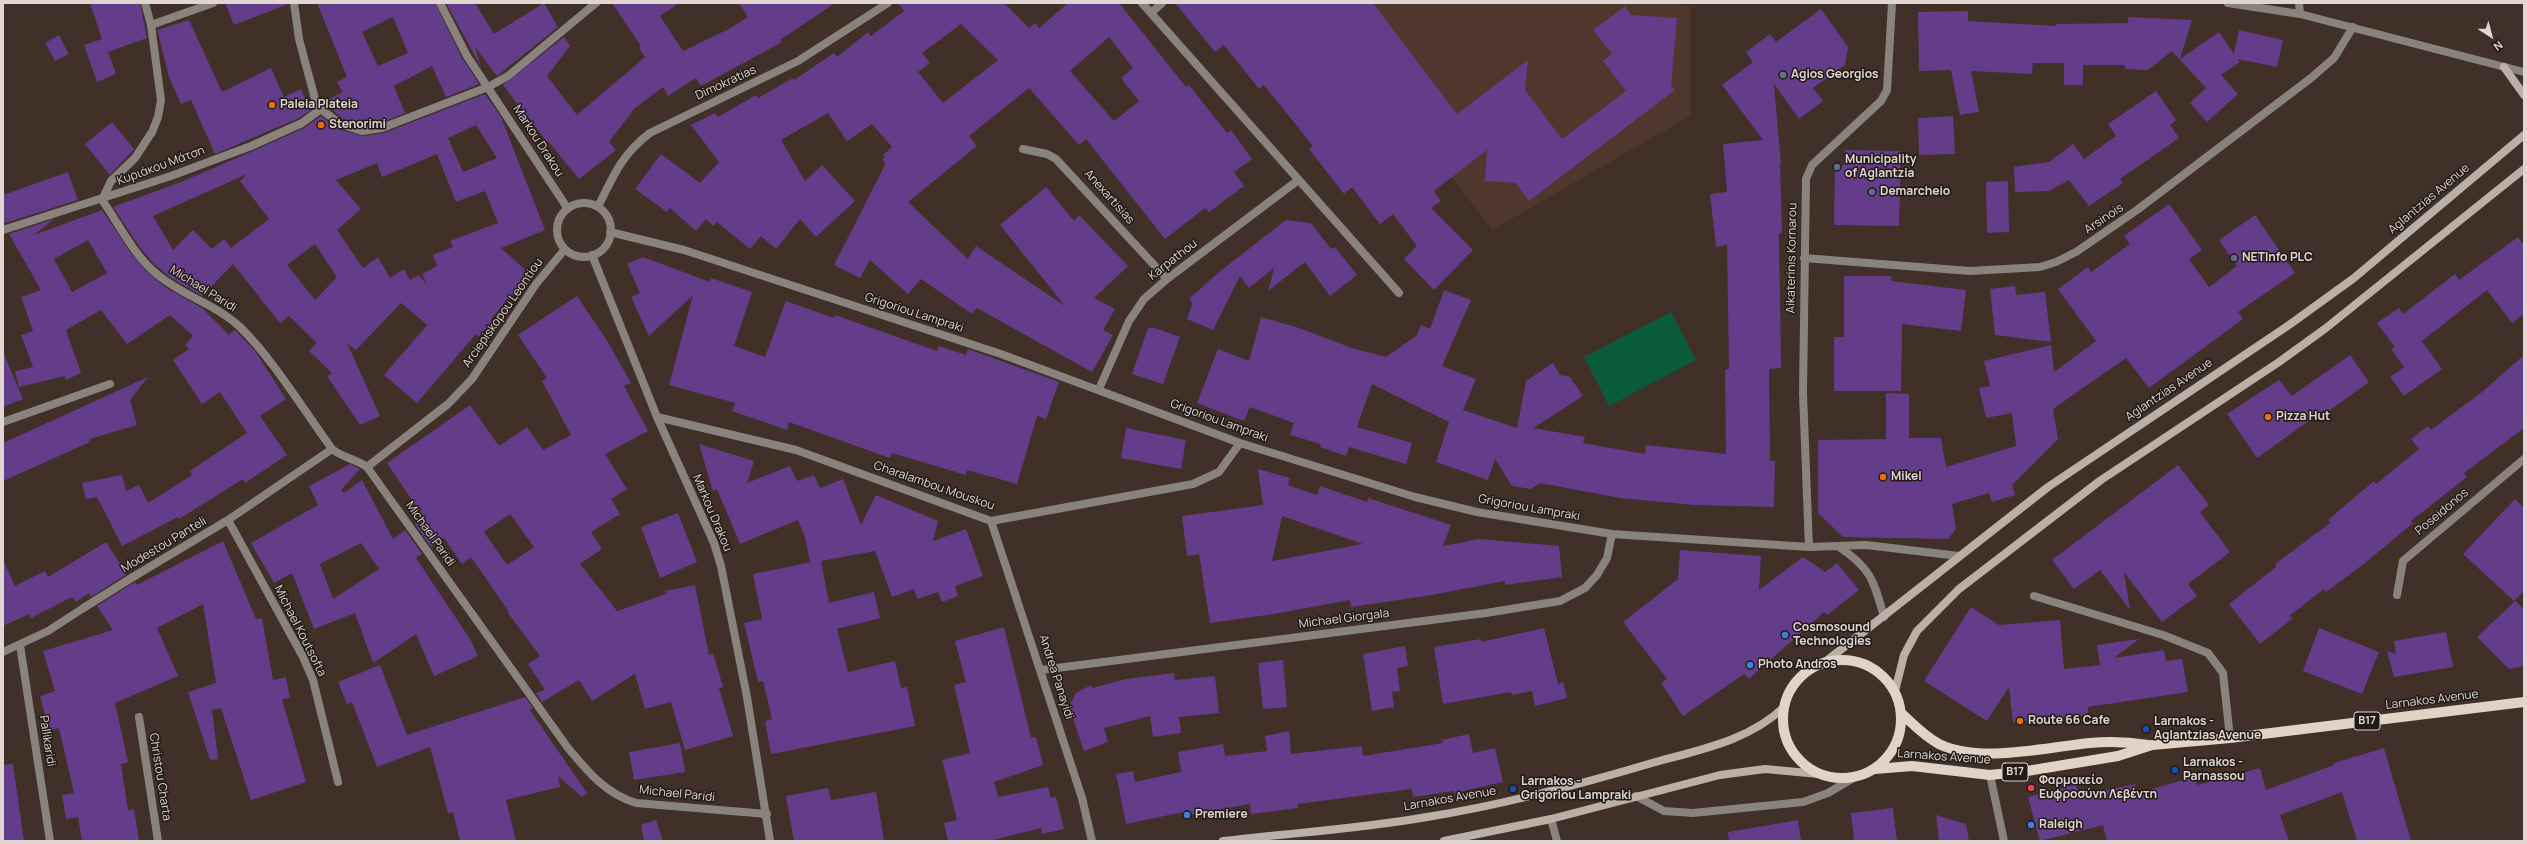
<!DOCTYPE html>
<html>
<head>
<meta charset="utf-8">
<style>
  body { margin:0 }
  #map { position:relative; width:2527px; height:844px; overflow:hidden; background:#403028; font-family:Manrope,sans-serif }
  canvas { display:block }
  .frame { position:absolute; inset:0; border:4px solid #e0d5d0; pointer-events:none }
  .north { position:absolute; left:2471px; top:16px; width:40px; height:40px; -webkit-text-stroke:3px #211a16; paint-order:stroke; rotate:144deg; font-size:11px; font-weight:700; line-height:16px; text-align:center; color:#e0d5d0 }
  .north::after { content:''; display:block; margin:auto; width:14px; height:18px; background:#e0d5d0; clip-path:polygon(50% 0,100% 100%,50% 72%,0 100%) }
</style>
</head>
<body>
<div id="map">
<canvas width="2527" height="844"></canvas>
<div class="frame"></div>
<div class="north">N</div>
</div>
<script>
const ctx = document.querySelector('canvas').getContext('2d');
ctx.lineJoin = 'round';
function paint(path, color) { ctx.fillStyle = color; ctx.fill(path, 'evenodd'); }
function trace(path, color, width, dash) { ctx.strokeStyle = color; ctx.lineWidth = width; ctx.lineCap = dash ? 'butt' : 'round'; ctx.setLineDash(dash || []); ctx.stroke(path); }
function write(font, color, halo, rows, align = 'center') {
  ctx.font = font + ' Manrope,sans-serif'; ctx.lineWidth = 3; ctx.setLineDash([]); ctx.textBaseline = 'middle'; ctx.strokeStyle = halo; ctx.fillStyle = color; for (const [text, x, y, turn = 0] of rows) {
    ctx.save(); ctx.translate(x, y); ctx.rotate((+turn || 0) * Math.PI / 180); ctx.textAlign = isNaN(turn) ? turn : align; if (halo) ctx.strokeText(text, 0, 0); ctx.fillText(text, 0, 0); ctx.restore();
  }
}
paint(new Path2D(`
  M1319,3H1677L1690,7V116L1492,230Z`), '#4e372c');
paint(new Path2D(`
  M1671,312L1696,360L1609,406L1584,357Z`), '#095b39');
paint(new Path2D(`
  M90,3H140L147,38L108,52L116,74L97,82L84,45L102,39Z
  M225,3H288V4L234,25Z
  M317,3H435L462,58L479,84L446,97L432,66L394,86L405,113L381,123L362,125L343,119L323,102L343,92L337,82L347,77ZM393,17L408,53L378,66L362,32Z
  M446,3H475L494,34L544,3L558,27L497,76L475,47L481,67Z
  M612,3H679L660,16L683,51L729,29L748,17L739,3H835L780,40L782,42L701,86L696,78L668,96L663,87L635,108L609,142L616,150L579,179L548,141L547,142L503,85L564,37L570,46L547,76L577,115L645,57L639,48L641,46Z
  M898,3H1004L1029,28L1035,23L1039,28L1068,3H1119L1186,87L1189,85L1227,133L1231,130L1252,159L1234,172L1244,186L1209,212L1205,208L1165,239L1086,139L1079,145L1029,88L969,136L977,146L908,202L968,259L976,246L1065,306L1000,225L1046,187L1074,221L1079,215L1128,266L1094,298L1115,309L1103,330L1113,335L1092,372L977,308L972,314L921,279L908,294L870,260L860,278L834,265L886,163L882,160L885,157L883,155L892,147L872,124L847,141L828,113L781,140L805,181L822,165L855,201L816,237L800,219L776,249L761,236L750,249L717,222L713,226L706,219L696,231L670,208L667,212L635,189L661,154L700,183L719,162L691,125L715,113L718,117L756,95L758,98L793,78L794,80L834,53L837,57L868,32L871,36L904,11ZM961,24L998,60L943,103L918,72L930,63L922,53ZM1109,37L1133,68L1121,78L1139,101L1114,121L1070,71Z
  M1175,3H1373L1457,114L1528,60L1525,90L1562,139L1626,91L1603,61L1612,54L1593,30L1625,6L1631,15L1677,18L1671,86L1675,90L1529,201L1516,183L1485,181L1487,150L1434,191L1441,201L1431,208L1473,250L1434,290L1404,259L1417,246L1393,214L1380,224L1352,187L1344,194L1309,149L1313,146L1264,85L1259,89L1224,45L1215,52Z
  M1821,9L1848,47L1845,65L1813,88L1823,101L1799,119L1774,84L1781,165L1780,164L1782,233H1779L1781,368L1769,369L1770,461H1775L1774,507L1694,505L1620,498L1540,483L1531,489L1512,486L1495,459L1488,480L1436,462L1449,422L1372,384L1357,427L1412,443L1406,464L1349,447L1346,456L1320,447L1321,444L1290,435L1294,423L1250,407L1244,421L1197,403L1218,349L1249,361L1261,317L1296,327L1352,348L1386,357L1416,336L1421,325L1430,329L1444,290L1471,300L1442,366L1476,379L1463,410L1517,428L1526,381L1553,363L1560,375L1570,377L1583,396L1533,428L1585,437L1583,443L1645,454L1646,445L1726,454L1725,370L1729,369L1727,245L1716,247L1710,194L1727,192L1723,144L1763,140L1722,85L1753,62L1746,52L1770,34L1776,42Z
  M1968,11V21L2056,26V24L2128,23V17L2192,20L2180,59L2219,32L2234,54L2239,30L2283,40L2277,67L2237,59L2240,62L2221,75L2238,94L2207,122L2190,103L2206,88L2172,51L2148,70L2125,69V65H2083V85H2064V63H2033L2032,74L1971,71L1979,112L1960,115L1951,70L1919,71L1918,12Z
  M189,20L222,92L271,68L284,97L301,89L310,109L314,108L299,118L215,154L191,100L181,104L169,77L158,33L157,30Z
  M59,35L69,54L55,61L45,43Z
  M2156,91L2176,120L2170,125L2179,138L2120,179L2123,183L2089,206L2069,180L2049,191L2015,192L2014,167L2049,162L2073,144L2084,159L2116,136L2108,124Z
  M485,94L501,117L545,230L501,248L530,274L491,319L493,321L478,337L476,334L417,403L384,375L427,325L401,303L356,350L347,343L380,416L360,425L327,376L332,373L309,351L317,343L289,316L280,323L233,264L202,296L171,278L153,263L139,246L113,207L181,182L253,151L304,128L321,116L338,129L363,136L384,133ZM476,125L497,158L463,172L448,138ZM437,154L456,202L485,191L498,223L450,241L453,247L433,255L437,266L422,274L427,285L419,275L410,280L404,269L390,278L378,257L363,268L337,230L361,209L336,180L377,163L382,177ZM247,174L240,181L269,219L231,248L224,239L212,249L193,230L173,250L153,216ZM315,244L337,277L315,300L287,265Z
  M1953,116L1955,154L1919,155L1918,118Z
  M112,122L134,149L110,175L85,144Z
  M1845,150L1901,151L1899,226L1834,225L1835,165H1844Z
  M68,172L78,200L5,223L3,217V195Z
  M2008,181L2009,232L1987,233L1986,182Z
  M2169,204L2202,250L2189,259L2209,287L2237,266L2219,240L2255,215L2295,273L2238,312L2243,319L2149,388L2126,358L2053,409L2058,439L2012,485L2015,495L1992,502L1989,493L1952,504L1956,529L1948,539L1843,537L1818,513V440L1886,439V393L1909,394V438H1941L1946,467L2016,446L2012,413L1986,418L1979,388L1990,386L1984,361L2051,345L2054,372L2096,341L2058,289L2088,267L2091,272L2130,244L2124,236Z
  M102,210L130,252L146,271L165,287L202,308L229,335L234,330L236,331L255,351L286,399L260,416L287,455L245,483L243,479L179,519L178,517L122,546L97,497L86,499L82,483L122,475L126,491L139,485L148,503L192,475L190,471L247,433L220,392L202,404L173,360L189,349L185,345L193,336L170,315L127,344L101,310L66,330L81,373L66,380L65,376L19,387L15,371L33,367L21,335L33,331L21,297L41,290L9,234L54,219L34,235ZM88,240L107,273L72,292L54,259Z
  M1286,220L1311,223L1331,249L1335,247L1357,275L1330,296L1305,262L1268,291L1274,268L1249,288L1240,276L1213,330L1187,319L1192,304L1190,298L1219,272Z
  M2518,237L2524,246V314L2512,323L2487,290L2422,341L2442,369L2404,396L2390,377L2404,367L2391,349L2395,347L2377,323L2399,308L2403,314L2455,274L2459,280Z
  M643,257L710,282L711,278L752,292L734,346L765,357L786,301L834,318L835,315L937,351L939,346L966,355L968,349L1059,382L1046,419L1037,416L1017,484L967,470L966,475L892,453L890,458L789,422L787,430L732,411L735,403L669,385L693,295L649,336L631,297L640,293L627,264Z
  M1844,276H1891V281L1966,290L1961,331L1902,324L1901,391H1834V337H1844Z
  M2015,286L2016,295L2045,292L2051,342L1995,335L1990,289Z
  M577,296L608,342L631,383L624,386L648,431L605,454L627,489L611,499L620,514L591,532L602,549L580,564L617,611L666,594L665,591L695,585L709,655L713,653L723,687L719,688L733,736L685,750L671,702L645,709L635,674L592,701L579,680L542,702L536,693L545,690L528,664L540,656L508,613L509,612L471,557L462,564L444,538L431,547L415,524L424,518L387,463L470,405L499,446L527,427L543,450L571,435L542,381L547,378L518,335ZM510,514L534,547L507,565L484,532Z
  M1148,328H1155L1180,337L1163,384L1132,374Z
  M3,352L23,399L3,407Z
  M2350,355L2369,382L2326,413L2324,410L2257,458L2227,414L2279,380L2292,396Z
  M2524,355V428L2464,473L2467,477L2411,521L2413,523L2365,563L2326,592L2324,589L2289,616L2293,618L2260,644L2229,604L2276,567L2275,564L2330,523L2328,520L2374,481L2376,484L2419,449L2411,439L2428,426L2431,430L2482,392Z
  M148,377L130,400L137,425L89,439L90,442L3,481V443Z
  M1126,428L1186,440L1181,469L1121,458Z
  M699,444L754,461L747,483L790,466L797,481L814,475L820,488L843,479L861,525L876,495L938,521L933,541L966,529L983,576L955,586L958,596L942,602L938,592L917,599L914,589L892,597L875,551L821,561L829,603L874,592L880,618L837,629L848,672L895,661L901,688L907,687L915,726L771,754L765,721L772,719L763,681L758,682L744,623L762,619L753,574L812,562L810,563L805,537L798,520L740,544L717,489L713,491Z
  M350,464L360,469L341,490L344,493L362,480L393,539L405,530L422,554L416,558L470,639L478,656L434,676L416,634L373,663L355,613L314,629L292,573L274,583L251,543L318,505L309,486ZM361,543L379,569L333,599L320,564Z
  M2178,465L2209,505L2200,512L2230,552L2188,584L2197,596L2162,622L2124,572L2130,610L2100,570L2074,589L2052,560Z
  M1258,469L1290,478L1288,485L1317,495L1320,486L1367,502L1368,498L1451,525L1443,546L1479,539L1559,546L1562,577L1505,585V581L1426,596L1351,607L1350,600L1274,614L1210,623L1199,554L1187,556L1182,516L1263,505ZM1282,516L1363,544L1272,561Z
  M2515,499L2524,508V591L2514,601L2463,554Z
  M678,513L697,562L660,578L641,527Z
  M223,541L256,619L262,618L273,680L286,677L290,698L282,699L306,782L251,800L221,708L212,710L218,759L210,760L188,692L216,683L203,604L157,628L178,676L115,703L128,762L121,764L128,810L134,809L139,841H82L78,817L66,819L62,795L74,793L59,728L49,731L40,696L55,691L43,651L113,630L97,606L135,582L137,585Z
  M106,542L127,574L91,597L89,593L76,602L72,597L31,618L29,614L3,626V560L15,586L45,571L48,577Z
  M1680,550L1761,556L1759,590L1803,557L1825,572L1837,563L1859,590L1827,615L1824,612L1749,679L1744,674L1683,716L1661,683L1667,679L1623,622L1678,579Z
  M2515,601L2524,609V666L2509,669L2477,637Z
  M1971,607L1999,625L2060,620L2064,669L2100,665L2097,645L2139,639L2114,658L2164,650L2166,661L2182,659L2188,692L2088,707V715L2013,722L2009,687L1987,721L1924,681Z
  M1004,627L1031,738L1036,737L1043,765L994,782L998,797L1048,787L1051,798L1056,797L1064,829L1042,834L1041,828L989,841H948L944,823L957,820L942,760L970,753L954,685L966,682L955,641Z
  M1544,628L1558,684L1563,682L1567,698L1535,706L1532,691L1512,695L1511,692L1443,704L1434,647L1481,639V642Z
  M2319,628L2379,652L2362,694L2303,671Z
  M2446,632L2453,667L2394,677L2387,651L2396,654L2394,641Z
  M1405,646L1408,666L1397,668L1400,691L1392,692L1394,707L1372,711L1363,654Z
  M1283,660L1287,707L1263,709L1258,663Z
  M380,665L407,735L525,697L533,708L530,710L587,793L582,797L558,776L560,787L506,800L516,841H460L453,812L448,813L430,747L377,767L352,702L347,704L338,682Z
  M1174,673L1175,680L1215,676L1219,713L1179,717L1181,733L1153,737L1150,716L1104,728L1108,742L1084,751L1069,706L1076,693L1091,685L1092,688L1126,679Z
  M1289,731L1291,754L1362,746L1363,756L1443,743L1442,740L1469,734L1473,753L1495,748L1503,782L1454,793L1453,791L1413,797L1412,789L1298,804V808L1251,814L1250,804L1189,815L1188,811L1126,824L1116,774L1133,771L1135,782L1181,772L1178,752L1223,744L1225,756L1267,751L1265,736Z
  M680,743L685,772L634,780L629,752Z
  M2384,748L2411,841H2357L2342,792L2280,815L2289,841H2107L2103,825L2040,841L2028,797L2076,784L2079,796L2135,784L2137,793L2195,777L2197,785L2260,768L2266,790L2334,765V763Z
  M13,764L24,841H3V765Z
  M828,788L831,800L876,792L884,841H794L786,796Z
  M1893,808L1897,841H1854L1851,813Z
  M1936,815L1966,824L1969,841H1939Z
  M656,820L663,841H644L641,825Z
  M1798,820L1801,841H1729L1728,832Z`), '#633c8a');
trace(new Path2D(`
  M151,25L213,3
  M1636,796L1664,811L1693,813L1803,802L1828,793L1855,777
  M1551,819L1557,841`), '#8a837d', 8);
trace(new Path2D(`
  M85,607L133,577`), '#8a837d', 8);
trace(new Path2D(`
  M294,3L299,39L315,99L321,109L340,124L362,131L382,128L488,87L508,76L596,3
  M440,3L467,56L568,209
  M1142,3L1399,293
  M2299,3L2300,14
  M1151,13L1162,3
  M1023,149L1047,154L1056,159L1167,279
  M102,200C119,224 134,256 158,275C183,296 217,305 240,327C273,359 305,412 332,449C343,458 356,459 367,467L568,748C588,772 606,794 636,803L767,814
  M102,200L111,181L135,158L152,132L158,117L161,100L151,25L145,3
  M557 230a27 27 0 1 1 54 0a27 27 0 1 1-54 0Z
  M598,207C613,176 622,154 650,133L798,61L888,3
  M3,230L171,176L251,146L302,123L321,109
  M610,232L684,250L1001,354L1240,443L1415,497L1477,512L1612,534L1809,547L1866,545L1959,556
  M592,255L657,417L714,543L721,566L747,697L770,841
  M1804,258L1970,271L2040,267L2056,262L2076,252L2137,210L2311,78L2334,58L2353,27
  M1099,389L1129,321L1144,299L1167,279L1297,181
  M657,417L796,450L991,521L1193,484L1219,472L1240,443
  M3,422L110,384
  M367,467L448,404L472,379L536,284L565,249
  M228,520L303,657L313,680L338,782
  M991,521L1082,798L1092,841
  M1809,547L1803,393L1806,179L1812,165L1881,101L1887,90L1892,3
  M1839,547C1871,568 1874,581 1884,617
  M133,577L228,520L332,449
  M2397,595L2403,561L2524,459
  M2034,596L2163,635L2208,653L2223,673L2230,738
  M20,645L50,841
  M3,652L48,631L85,607
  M1041,670L1486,613L1560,601L1585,588L1597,575L1607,558L1612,534
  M139,717L158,841
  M1990,775L2004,841`), '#8a837d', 8);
trace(new Path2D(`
  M2228,3L2300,14L2524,72`), '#8a837d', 8);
trace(new Path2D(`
  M2504,67L2524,95
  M1825,662L2048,487L2289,325L2354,278L2524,135
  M1895,691L1904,655L1917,631L1959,589L2101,480L2279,362L2326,328L2524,169
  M1223,841C1291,833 1359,829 1427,817C1503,805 1578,785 1652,763C1698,750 1749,741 1784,707
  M1444,841L1551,819L1720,775L1765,769L1819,774`), '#bbb0a6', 8);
trace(new Path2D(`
  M1783 719a59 59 0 1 1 118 0a59 59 0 1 1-118 0Z
  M1901,713C1913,724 1924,736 1939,744C1980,764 2047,747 2090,743C2110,741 2129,742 2148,745
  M1875,769L1912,766L1990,775L2027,771L2118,756L2152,745L2230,738L2524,702`), '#e1d3c5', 10);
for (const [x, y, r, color] of [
  [1783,75,4,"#6b7280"],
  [272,105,4,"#e8710a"],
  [321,125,4,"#e8710a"],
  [1837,167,4,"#5c6f8a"],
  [1872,192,4,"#5c6f8a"],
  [2234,258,4,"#5c6f8a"],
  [2268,417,4,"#e8710a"],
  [1883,477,4,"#e8710a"],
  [1785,635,4,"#3f7fe0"],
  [1750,665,4,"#3f7fe0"],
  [2020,721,4,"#e8710a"],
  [2146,729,4,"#1a4fb4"],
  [2175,770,4,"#1a4fb4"],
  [2031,788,4,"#e0444e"],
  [1513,789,4,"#1a4fb4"],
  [1187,815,4,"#3f7fe0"],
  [2031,825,4,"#3f7fe0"]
]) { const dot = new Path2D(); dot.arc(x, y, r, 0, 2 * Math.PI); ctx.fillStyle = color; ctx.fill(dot); trace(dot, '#211a16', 1.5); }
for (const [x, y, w] of [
  [2367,721,26],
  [2015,772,26]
]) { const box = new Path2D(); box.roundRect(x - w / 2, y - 9, w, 18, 3); ctx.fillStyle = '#211a16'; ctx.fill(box); trace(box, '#e0d5d0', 1); }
write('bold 11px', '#e0d5d0', null, [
  ["B17",2367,721],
  ["B17",2015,772]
]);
write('bold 12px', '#e0d5d0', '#211a16', [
  ["Agios Georgios",1791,75],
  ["Paleia Plateia",280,105],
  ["Stenorimi",329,125],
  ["Municipality",1845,160],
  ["of Aglantzia",1845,174],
  ["Demarcheio",1880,192],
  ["NETInfo PLC",2242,258],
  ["Pizza Hut",2276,417],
  ["Mikel",1891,477],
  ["Cosmosound",1793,628],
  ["Technologies",1793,642],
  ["Photo Andros",1758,665],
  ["Route 66 Cafe",2028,721],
  ["Larnakos -",2154,722],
  ["Aglantzias Avenue",2154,736],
  ["Larnakos -",2183,763],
  ["Parnassou",2183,777],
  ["Φαρμακείο",2039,781],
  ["Ευφροσύνη Λεβέντη",2039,795],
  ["Larnakos -",1521,782],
  ["Grigoriou Lampraki",1521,796],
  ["Premiere",1195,815],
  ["Raleigh",2039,825]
], 'left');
write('12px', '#e0d5d0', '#211a16', [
  ["Dimokratias",726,83,-25],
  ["Markou Drakou",538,141,57],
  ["Κυριάκου Μάτση",161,166,-20],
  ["Anexartisias",1109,197,48],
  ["Aglantzias Avenue",2429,199,-40],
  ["Arsinois",2104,219,-34],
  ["Aikaterinis Kornarou",1792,258,-89],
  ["Karpathou",1173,260,-38],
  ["Michael Paridi",203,289,32],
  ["Arciepiskopou Leontiou",503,313,-55],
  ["Grigoriou Lampraki",914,313,18],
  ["Aglantzias Avenue",2169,390,-34],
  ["Grigoriou Lampraki",1219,421,20],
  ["Charalambou Mouskou",934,486,19],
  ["Grigoriou Lampraki",1529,508,10],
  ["Poseidonos",2442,512,-40],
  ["Markou Drakou",712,513,67],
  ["Michael Paridi",430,534,55],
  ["Modestou Panteli",164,545,-31],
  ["Michael Giorgala",1344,619,-7],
  ["Michael Koutsofta",300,631,63],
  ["Andrea Panayidi",1056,677,72],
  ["Larnakos Avenue",2432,700,-7],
  ["Pallikaridi",47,741,81],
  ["Larnakos Avenue",1944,757,4],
  ["Christou Charta",160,777,81],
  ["Michael Paridi",677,794,6],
  ["Larnakos Avenue",1450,799,-10]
]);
</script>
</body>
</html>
